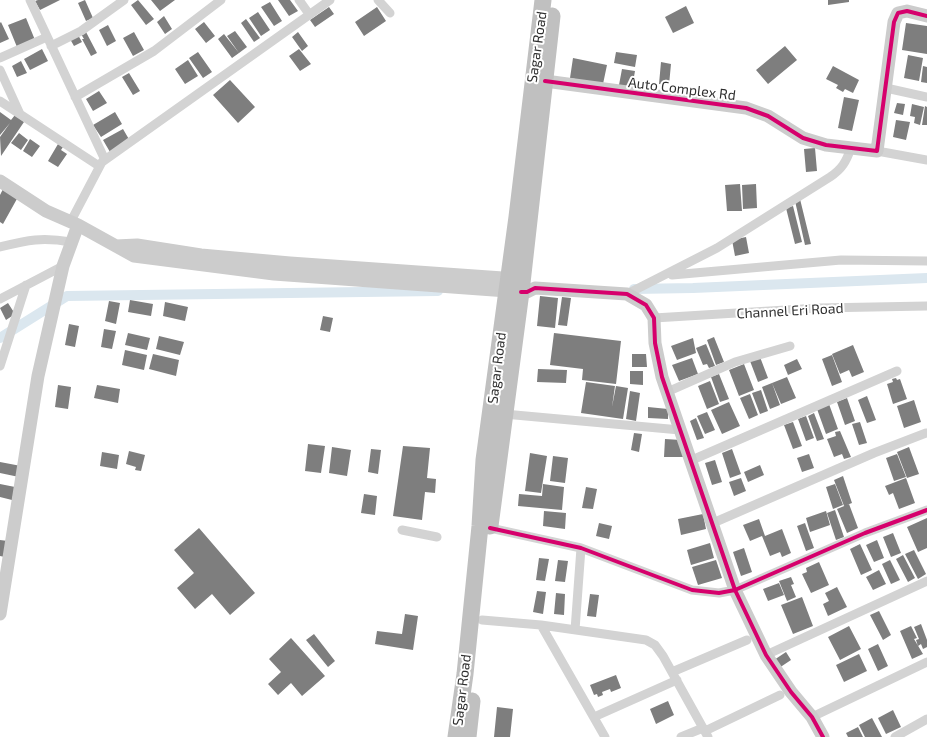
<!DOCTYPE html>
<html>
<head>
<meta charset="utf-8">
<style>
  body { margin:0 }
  canvas { display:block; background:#fff }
</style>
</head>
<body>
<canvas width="927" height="737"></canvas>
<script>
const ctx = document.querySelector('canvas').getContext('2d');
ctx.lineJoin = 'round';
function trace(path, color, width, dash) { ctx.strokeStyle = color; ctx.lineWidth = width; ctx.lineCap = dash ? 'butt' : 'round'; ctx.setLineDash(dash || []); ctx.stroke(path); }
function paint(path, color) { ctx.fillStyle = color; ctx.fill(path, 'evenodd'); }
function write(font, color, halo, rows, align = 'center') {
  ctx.font = font + ' "Exo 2",sans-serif'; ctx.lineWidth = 4; ctx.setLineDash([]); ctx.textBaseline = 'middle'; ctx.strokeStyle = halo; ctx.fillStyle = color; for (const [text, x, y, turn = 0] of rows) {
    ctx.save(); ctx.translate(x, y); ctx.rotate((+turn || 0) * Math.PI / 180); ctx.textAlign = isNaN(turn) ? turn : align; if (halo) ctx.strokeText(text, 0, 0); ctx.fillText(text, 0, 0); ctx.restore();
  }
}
trace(new Path2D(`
  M634,289L693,288L927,278
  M0,338L67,296L438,291`), '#dbe7ef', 10);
paint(new Path2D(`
  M38,0H60L40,10L35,1Z
  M85,0L93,18L86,21L78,3Z
  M138,0L154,19L146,25L131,5Z
  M151,0H175L160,11Z
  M278,0H290L298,11L289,16Z
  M828,0H849V2L828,5Z
  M270,2L282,21L274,26L261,7Z
  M686,6L694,23L673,33L665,17Z
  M329,7L334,14L315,27L310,20Z
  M377,7L386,21L364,36L355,22Z
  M258,12L270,30L261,36L249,18Z
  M164,16L172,29L165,34L157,22Z
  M26,18L35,40L17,47L8,25Z
  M246,19L260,38L254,42L241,23Z
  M1,22L9,39L0,43V23Z
  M204,22L215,36L206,43L195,29Z
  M906,23L927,26V54L902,50Z
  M108,25L116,41L107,46L99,30Z
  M235,31L247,47L239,53L227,36Z
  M86,32L97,53L91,56L82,39H84L81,34Z
  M134,32L144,50L133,56L123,38Z
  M298,32L308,46L302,51L292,37Z
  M224,34L239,53L232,58L218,39Z
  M78,35L82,42L74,46L70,39Z
  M785,46L797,60L768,84L756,70Z
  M42,49L48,61L30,70L24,59Z
  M299,49L311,64L300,71L289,56Z
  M198,52L212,72L203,78L189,58Z
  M616,52L637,55L635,67L614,63Z
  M908,55L923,58L919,81L904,78Z
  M573,58L607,65L603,84L570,78Z
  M188,60L198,76L185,84L175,69Z
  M21,61L27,73L17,77L12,66Z
  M661,62L671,64L669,85L659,84Z
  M833,66L859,80L853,93L845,89L843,92L836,88L838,85L826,79Z
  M923,66L927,67V83L921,82Z
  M622,69L635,71L632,88L619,85Z
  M129,73L140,91L133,95L122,77Z
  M230,80L255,107L238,123L213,95Z
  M99,91L107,103L93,111L86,99Z
  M844,97L859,100L852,131L838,128Z
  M897,103L905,104L903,115L894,113Z
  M912,104L924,107L920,125L914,123L915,117L910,116Z
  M925,106L927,107V125H922Z
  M0,112L11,120L15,115L24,122L1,156L0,137L10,123L0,135Z
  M115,112L122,124L101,137L93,125Z
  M896,120L910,122L906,140L893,137Z
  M123,129L130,141L110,152L103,140Z
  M19,133L28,140L21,150L11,143Z
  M30,139L40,146L32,157L23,151Z
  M58,144L63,147L61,150L67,154L58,167L48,161Z
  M815,148L817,171L806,172L804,149Z
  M740,184L742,211H727L725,185Z
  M756,184L757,208L743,209L742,185Z
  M3,189L18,197L3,224L0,222V195Z
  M800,199L811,244L805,245L795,201Z
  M793,206L802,242L795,244L786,208Z
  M746,237L749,253L735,256L732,240Z
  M540,296L558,298L555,328L537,326Z
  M562,297L571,298L567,326L558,325Z
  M130,300L153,304L151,316L128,312Z
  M109,301L120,303L116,324L105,321Z
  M165,302L188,307L185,321L163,316Z
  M8,303L15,314L6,320L0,308Z
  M323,316L333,318L330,332L320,330Z
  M69,324L79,326L75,347L65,345Z
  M104,329L116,331L112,349L101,347Z
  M128,333L150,338L147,350L125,345Z
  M554,333L621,341L616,384L582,380L583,369L550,365Z
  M159,336L184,342L180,355L156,349Z
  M714,337L724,362L716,365L707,340Z
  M693,338L696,353L677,360L671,346Z
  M706,344L715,366L709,368L707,364L703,365L696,348Z
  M853,345L864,372L852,377L849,370L840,374L832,354Z
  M125,350L147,355L144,370L122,365Z
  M153,354L179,360L176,376L149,369Z
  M632,354H646L647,367H632Z
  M832,355L842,382L832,386L822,359Z
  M760,357L768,378L758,382L750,361Z
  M692,358L698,374L679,381L672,365Z
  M797,359L802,369L788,375L784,365Z
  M744,364L754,390L739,396L729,370Z
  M538,369L567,370L566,383L537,382Z
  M630,371H643V385L630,384Z
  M719,374L729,399L720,402L711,377Z
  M787,377L796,398L781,404L772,383Z
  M896,378L897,380L900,379L907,399L893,404L887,384L893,382L892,379Z
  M710,381L719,404L707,409L698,386Z
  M586,382L615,386L612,407L616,386L628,388L623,419L581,413Z
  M772,383L780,405L770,409L762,387Z
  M58,385L71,387L68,409L55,407Z
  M97,385L120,389L118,403L94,398Z
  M761,390L768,411L760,414L752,393Z
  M630,391L640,393L636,421L626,419Z
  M750,394L758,415L749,419L740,398Z
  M867,396L876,420L867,423L858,400Z
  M847,398L855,421L845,425L837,402Z
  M914,400L921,422L904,428L897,406Z
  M729,402L740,426L722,434L711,410Z
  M829,404L838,429L826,434L817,409Z
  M648,407L668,409V419L648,418Z
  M707,412L715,430L705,434L697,416Z
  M814,413L824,439L817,441L808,416Z
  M806,416L814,438L806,441L798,419Z
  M696,418L704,438L697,440L690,421Z
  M793,422L802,446L793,449L784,425Z
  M860,422L867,443L859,445L852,424Z
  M840,431L851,457L844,459L842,454L834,457L827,439L836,436L835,432Z
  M634,433L642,434L639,452L631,450Z
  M665,439L681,440L685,457H664Z
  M308,444L325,446L321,473L305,471Z
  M403,446L430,448L427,478L436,479L435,493L425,492L422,520L393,516Z
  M332,447L351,450L347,476L329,473Z
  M909,447L919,474L907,478L897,452Z
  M371,449L381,450L378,474L368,472Z
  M732,449L741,474L730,478L722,453Z
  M129,451L145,455L141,471L135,470L136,467L126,464Z
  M102,452L119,455L117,469L100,466Z
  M530,453L547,456L541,493L525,491Z
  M809,454L814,468L802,472L797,458Z
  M897,454L906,477L894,481L886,458Z
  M553,456L568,458L565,483L550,481Z
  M715,460L722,482L712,485L705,463Z
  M0,462L21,466L19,477L0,473Z
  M760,465L764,475L748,482L744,472Z
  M843,476L852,503L844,506L834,480Z
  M741,478L746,491L734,496L729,482Z
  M906,478L915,503L899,509L893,493L889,495L885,486Z
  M0,484L15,487L12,500L0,497Z
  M543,484L564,487L562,510L518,506L519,494L542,496Z
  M835,484L843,505L833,509L826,487Z
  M586,487L597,489L593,509L582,508Z
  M364,494L377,496L375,515L361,513Z
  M849,504L858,528L847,533L837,509Z
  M835,510L844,537L836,540L827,513Z
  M544,511L566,513L565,529L543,526Z
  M826,511L830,525L810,532L806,518Z
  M703,514L706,529L681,535L678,519Z
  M927,518V548L918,552L907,527Z
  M759,519L765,536L782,529L791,553L782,557L780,552L770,556L762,536L750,541L743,525Z
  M599,523L612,526L609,539L596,536Z
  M805,523L814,548L806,551L797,526Z
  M199,528L255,593L230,615L212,594L195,609L177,588L194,573L174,550Z
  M893,533L901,553L891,557L883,537Z
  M0,540L8,541L5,557L0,556Z
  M877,540L884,558L874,562L866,545Z
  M710,543L714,558L691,565L687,550Z
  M860,544L872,570L861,575L850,549Z
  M744,548L752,572L741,576L733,552Z
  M914,550L926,574L918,579L905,554Z
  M903,555L915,578L908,582L896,559Z
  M539,558L549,559L545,581L536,580Z
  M558,560L568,561L565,582L555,581Z
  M716,560L722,578L698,585L692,567Z
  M890,560L900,580L891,584L882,564Z
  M819,562L829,585L811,593L802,574L807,572L806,568Z
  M879,570L886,584L873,590L866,577Z
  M791,577L794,584L791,585L796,597L787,601L779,581Z
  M779,583L784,595L768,601L763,589Z
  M837,587L847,607L828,616L823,604L829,601L825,593Z
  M537,591L546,592L543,614L533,612Z
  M556,593L565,594L564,615L554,614Z
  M590,594L599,595L596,617L587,616Z
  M802,597L813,626L793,634L781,605Z
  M879,611L891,635L883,640L870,615Z
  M405,614L418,616L413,650L375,644L377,631L402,634Z
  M921,624L927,640V647L923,649L921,644L918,646L916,640L919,639L914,627Z
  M849,626L861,649L840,660L828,637Z
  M911,626L917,638L914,639L923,654L912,659L900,631Z
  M314,634L335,661L328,667L306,640Z
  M291,638L325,676L302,696L291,683L278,695L268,684L281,672L269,659Z
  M878,644L888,666L878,671L868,649Z
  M786,652L791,660L779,668L774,660Z
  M859,654L867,671L844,682L836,665Z
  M616,675L621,688L611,692L610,689L602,692L603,695L598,697L597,694L594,695L590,685Z
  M668,701L674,715L656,724L650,709Z
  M497,707L513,709L510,737H494Z
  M893,710L901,727L886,734L878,718Z
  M872,718L882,737H865L859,725Z
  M858,727L863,737H848L846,733Z`), '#7e7e7e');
trace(new Path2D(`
  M30,0L105,160
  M299,0L309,14
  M378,0L390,13
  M51,46L81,31L124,0
  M0,58L47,37
  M0,70L20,114
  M886,88L927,97
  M75,97L154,51L221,0
  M0,101L99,166
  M877,151L927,160
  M71,221L102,162L330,0
  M0,247C28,240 42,237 71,242
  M672,275L841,260L927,261
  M627,294L717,248L830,177C842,169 846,162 851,148
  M0,299L63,266
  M654,318L819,308L927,306
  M0,366L26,285
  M667,392L735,362L790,346
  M504,414L680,430
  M692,460L897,371
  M713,523L874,453L926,433
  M490,528L581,548L692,590L719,593L735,590L865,533L927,510
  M402,530L437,537
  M482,620L541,625L646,640L655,645L663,656L708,737
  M541,625L605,737
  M575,630L581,548
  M766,655L927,581
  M672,672L747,640
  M594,717L677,680
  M812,717L927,662
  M705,731L780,695
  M681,737L703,728
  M895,737L927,719`), '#d3d3d3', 9);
trace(new Path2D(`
  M545,81L746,108L768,116L803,138L826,145L877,151L894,22L898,13L907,11L927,16
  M0,181L46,211L78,225L134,256L274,274L521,292H527L535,288L627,294L646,305L654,318L655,343L662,377L735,590L766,655L791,692L812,717L823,737
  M116,246L137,245L201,255L290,263L517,279
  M0,614L38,376L63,266L78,225`), '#ccc', 13);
trace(new Path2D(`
  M490,526L521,292L552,16
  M456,737L465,674L480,526L484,460L517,217L543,0
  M468,737L472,701`), '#c0c0c0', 17);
trace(new Path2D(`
  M545,81L746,108L768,116L803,138L826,145L877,151L894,22L898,13L907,11L927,16
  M521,292H527L535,288L627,294L646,305L654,318L655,343L662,377L735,590L766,655L791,692L812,717L823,737
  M490,528L581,548L692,590L719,593L735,590L865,533L927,510`), '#d6006c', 4);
write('14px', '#2e2e2e', '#fff', [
  ["Sagar Road",537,47,-82],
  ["Auto Complex Rd",682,89,7],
  ["Channel Eri Road",790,311,-3],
  ["Sagar Road",497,368,-83],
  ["Sagar Road",462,690,-83]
]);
</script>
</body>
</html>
